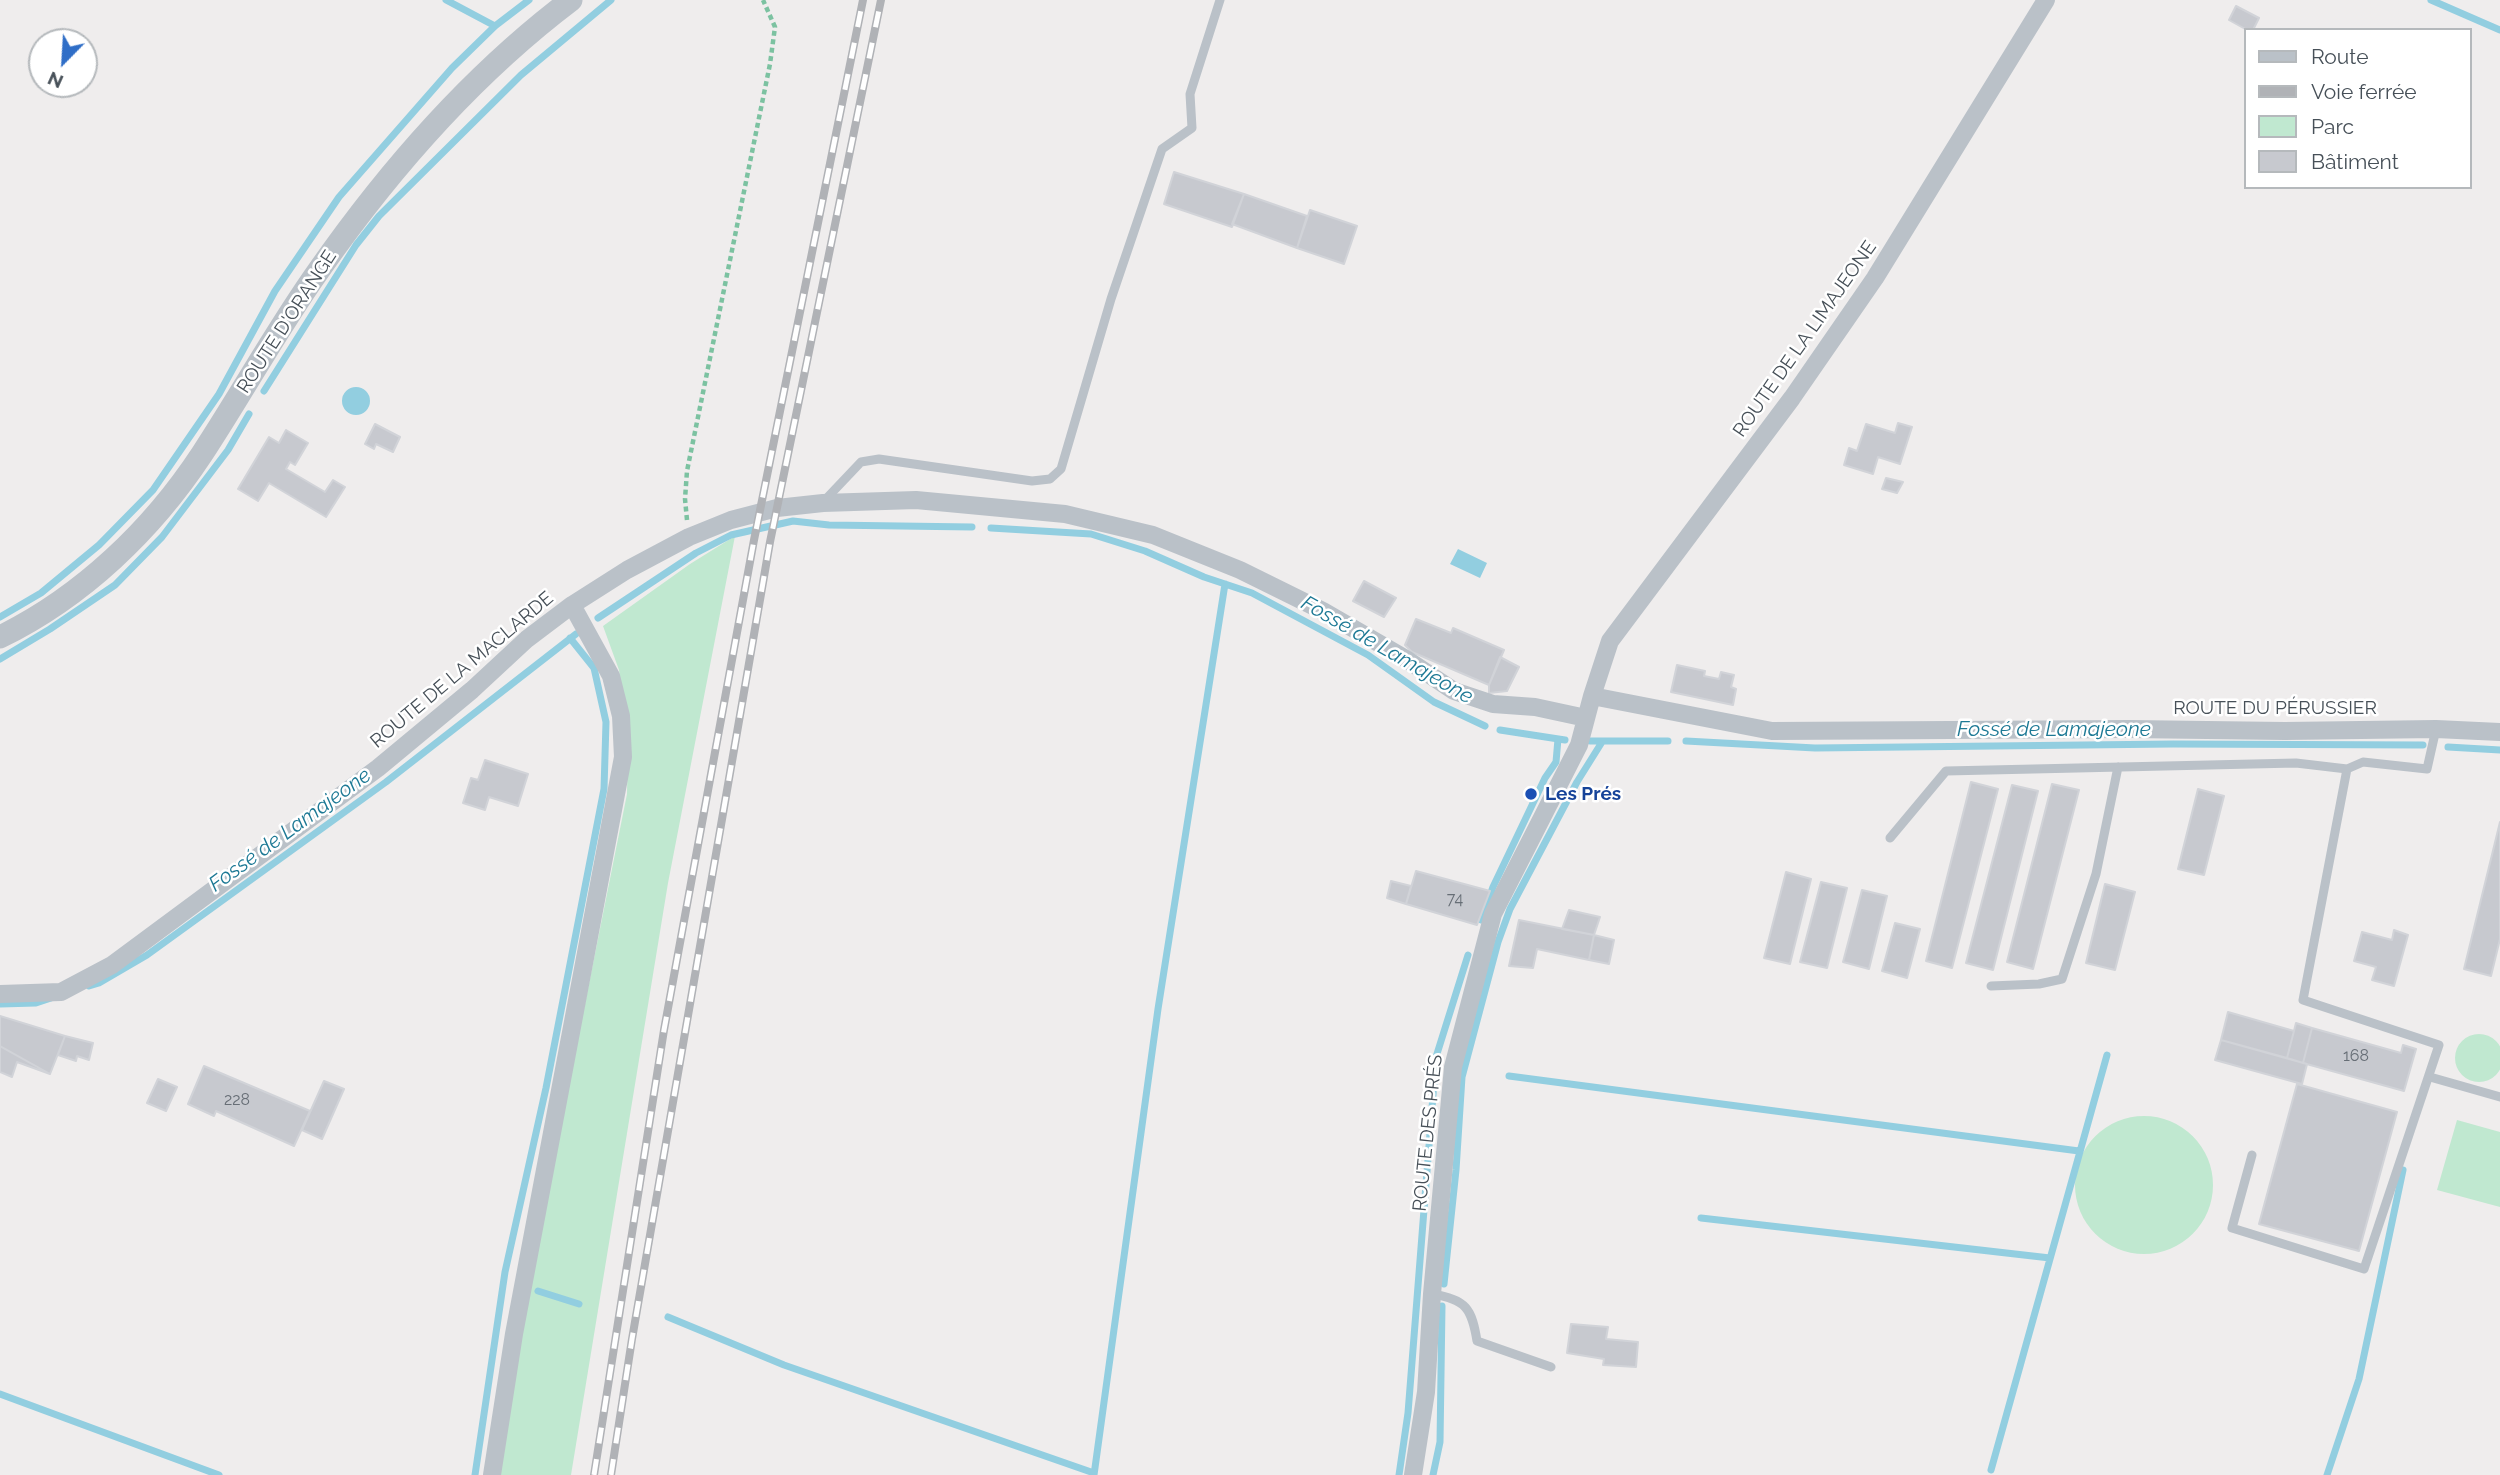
<!DOCTYPE html>
<html>
<head>
<meta charset="utf-8">
<style>
  body { margin:0 }
  #map { position:relative; width:2500px; height:1475px; overflow:hidden; background:#efeded; font-family:Raleway,sans-serif }
  canvas { display:block }
  .legend { position:absolute; left:2244px; top:28px; width:228px; height:161px; box-sizing:border-box; background:#fff; border:2px solid #b5b9bc; margin:0; padding:9px 12px; list-style:none; font-size:21px; color:#475058 }
  .legend li { display:flex; align-items:center; gap:14px; height:35px }
  .legend b { width:35px; border:2px solid #b5b9bc }
  .north { position:absolute; left:28px; top:28px; width:70px; height:70px; box-sizing:border-box; background:#fff; border:2px solid #b5b9bc; border-radius:50%; rotate:204deg; font-size:19px; font-weight:700; line-height:28px; text-align:center; color:#475058 }
  .north::after { content:''; display:block; margin:auto; width:24px; height:32px; background:#2f6ec7; clip-path:polygon(50% 0,100% 100%,50% 72%,0 100%) }
</style>
</head>
<body>
<div id="map">
<canvas width="2500" height="1475"></canvas>
<ul class="legend">
<li><b style="height:9px;background:#bac1c8"></b>Route</li>
<li><b style="height:9px;background:#b0b2b6"></b>Voie ferrée</li>
<li><b style="height:19px;background:#c0e8d0"></b>Parc</li>
<li><b style="height:19px;background:#c7c9cf"></b>Bâtiment</li>
</ul>
<div class="north">N</div>
</div>
<script>
const ctx = document.querySelector('canvas').getContext('2d');
ctx.lineJoin = 'round';
function paint(path, color) { ctx.fillStyle = color; ctx.fill(path, 'evenodd'); }
function trace(path, color, width, dash) { ctx.strokeStyle = color; ctx.lineWidth = width; ctx.lineCap = dash ? 'butt' : 'round'; ctx.setLineDash(dash || []); ctx.stroke(path); }
function write(font, color, halo, rows, align = 'center') {
  ctx.font = font + ' Raleway,sans-serif'; ctx.lineWidth = 5; ctx.setLineDash([]); ctx.textBaseline = 'middle'; ctx.strokeStyle = halo; ctx.fillStyle = color; for (const [text, x, y, turn = 0] of rows) {
    ctx.save(); ctx.translate(x, y); ctx.rotate((+turn || 0) * Math.PI / 180); ctx.textAlign = isNaN(turn) ? turn : align; if (halo) ctx.strokeText(text, 0, 0); ctx.fillText(text, 0, 0); ctx.restore();
  }
}
paint(new Path2D(`
  M735,536L668,883L571,1475H500L531,1273L627,794L628,734L619,670L603,626L690,564Z
  M2455 1058a24 24 0 1 1 48 0a24 24 0 1 1-48 0Z
  M2075 1185a69 69 0 1 1 138 0a69 69 0 1 1-138 0Z
  M2457,1120L2500,1132V1207L2437,1190Z`), '#c0e8d0');
paint(new Path2D(`
  M342 401a14 14 0 1 1 28 0a14 14 0 1 1-28 0Z
  M1458,549L1487,563L1480,578L1450,564Z`), '#92cee0');
trace(new Path2D(`
  M446,0L495,26
  M2431,0L2500,30
  M264,391L356,245L379,216L521,75L611,0
  M991,528L1091,534L1145,551L1204,577L1252,593L1368,655L1434,702L1485,726
  M0,617L41,593L99,545L153,490L219,394L275,291L339,197L452,68L495,26L529,0
  M598,618L696,553L731,535L793,521L829,525L972,527
  M0,659L50,629L115,585L162,537L228,450L249,414
  M1500,730L1565,740
  M1590,741H1668
  M1686,741L1815,748L2173,744L2423,745
  M2448,747L2500,750
  M1481,920L1493,887L1545,778L1556,762L1558,739
  M89,986L99,983L147,955L386,782L576,634
  M0,1004L36,1003L51,998
  M1509,1076L2079,1151
  M1701,1218L2050,1258
  M1444,1284L1456,1170L1462,1077L1498,942L1510,909L1577,782L1602,742
  M538,1291L579,1304
  M668,1317L784,1365L1094,1473
  M0,1394L219,1475
  M1991,1470L2107,1055
  M475,1475L505,1272L546,1088L604,789L606,722L594,668L570,638
  M1094,1475L1158,1009L1225,584
  M1399,1475L1408,1413L1436,1057L1468,955
  M1433,1475L1440,1442L1442,1306
  M2327,1475L2359,1379L2403,1170`), '#92cee0', 7);
const building = new Path2D(`
  M2236,6L2259,18L2253,30H2247L2229,20Z
  M1174,172L1244,194L1232,227L1164,204Z
  M1244,194L1307,216L1297,248L1232,224Z
  M1310,210L1357,226L1344,264L1297,248Z
  M1898,423L1912,427L1900,464L1878,457L1873,474L1844,465L1849,448L1857,451L1866,424L1895,433Z
  M375,424L400,437L393,452L376,444L374,449L365,444Z
  M286,430L308,443L295,465L290,462L286,469L325,492L333,480L345,487L326,517L269,483L258,501L238,489L269,437L279,443Z
  M1886,478L1903,482L1897,493L1882,489Z
  M1364,581L1396,598L1384,617L1353,601Z
  M1416,619L1451,633L1453,628L1504,650L1489,685L1412,652L1405,645Z
  M1500,657L1519,667L1507,691L1489,693V685Z
  M1677,665L1705,671L1704,676L1719,679L1721,672L1734,675L1731,687L1736,689L1733,705L1671,692Z
  M485,760L528,774L518,806L489,797L485,810L463,803L471,778L478,780Z
  M1971,782L1998,789L1952,968L1926,961Z
  M2052,784L2079,790L2033,969L2007,962Z
  M2012,785L2038,791L1993,970L1966,963Z
  M2198,789L2224,796L2204,875L2178,869Z
  M2500,822V939L2491,976L2464,969Z
  M1416,871L1490,891L1477,925L1406,904Z
  M1786,872L1811,879L1790,964L1764,958Z
  M1391,881L1411,886L1406,904L1387,898Z
  M1821,882L1847,888L1827,968L1800,962Z
  M2105,884L2135,892L2115,970L2086,963Z
  M1862,890L1887,896L1869,969L1843,962Z
  M1569,910L1600,917L1594,935L1562,929Z
  M1519,920L1594,935L1589,960L1537,949L1533,968L1509,966Z
  M1895,923L1920,929L1907,978L1882,971Z
  M2394,930L2408,935L2394,986L2372,980L2376,967L2354,961L2362,932L2392,940Z
  M1594,935L1614,940L1609,964L1589,960Z
  M2228,1012L2294,1031L2287,1058L2221,1040Z
  M0,1016L65,1036L50,1074L0,1046Z
  M2296,1023L2312,1028L2303,1063L2287,1058Z
  M2312,1028L2401,1053L2403,1045L2416,1049L2404,1091L2303,1063Z
  M65,1036L93,1043L89,1060L77,1056L76,1061L58,1055Z
  M2221,1040L2307,1064L2302,1084L2215,1060Z
  M0,1046L50,1074L17,1062L12,1077L0,1072Z
  M204,1066L310,1111L294,1146L216,1111L214,1116L188,1104Z
  M158,1079L177,1087L166,1111L147,1103Z
  M324,1081L344,1089L322,1139L302,1130Z
  M2297,1084L2397,1112L2359,1251L2259,1224Z
  M1571,1324L1608,1327L1606,1339L1638,1342L1636,1367L1603,1365L1604,1359L1567,1353Z`);
paint(building, '#c7c9cf');
trace(building, '#d1d3d8', 2);
trace(new Path2D(`
  M687,520L685,499L687,471L770,64L775,27L763,0`), '#7cc2a1', 4.5, [5, 3.5]);
trace(new Path2D(`
  M824,501L861,462L879,459L1032,481L1050,479L1061,469L1111,299L1162,149L1192,128L1190,94L1220,0
  M1890,838L1946,771L2296,763L2347,769L2363,762L2427,769L2436,729
  M1991,986L2039,984L2062,979L2096,874L2118,767
  M2430,1077L2500,1097
  M2252,1155L2232,1228L2364,1269L2439,1045L2303,1000L2347,769
  M1432,1294C1466,1299 1472,1309 1477,1341L1551,1367`), '#bac1c8', 9);
trace(new Path2D(`
  M1592,696L1772,731L2129,729L2285,731L2436,729L2500,732
  M0,994L61,992L112,965L378,768L472,690L527,639L572,605L627,570L689,537L731,520L777,508L823,503L916,500L1065,514L1153,535L1240,570L1323,611L1406,659L1454,691L1493,704L1535,707L1586,718
  M492,1475L514,1334L623,757L621,716L611,676L572,605
  M1413,1475L1426,1392L1432,1294L1453,1067L1493,914L1579,745L1592,696L1610,641L1792,398L1875,278L2046,0`), '#bac1c8', 18);
trace(new Path2D(`
  M0,637C82,597 152,530 202,454C242,393 277,329 319,270C389,170 473,74 571,0`), '#bac1c8', 23);
const rail = new Path2D(`
  M594,1475L664,1030L754,540L863,0
  M611,1475L632,1339L770,542L881,0`);
trace(rail, '#b0b2b6', 8);
trace(rail, '#fff', 5, [16]);
for (const [x, y, r, color] of [
  [1531,794,7,"#1a4fb4"]
]) { const dot = new Path2D(); dot.arc(x, y, r, 0, 2 * Math.PI); ctx.fillStyle = color; ctx.fill(dot); trace(dot, '#fff', 2.5); }
write('16px', '#676e76', null, [
  ["74",1455,899],
  ["168",2356,1056],
  ["228",237,1100]
]);
write('19px', '#475058', '#fff', [
  ["ROUTE D'ORANGE",287,322,-57],
  ["ROUTE DE LA LIMAJEONE",1805,339,-55],
  ["ROUTE DE LA MACLARDE",462,670,-40],
  ["ROUTE DU PÉRUSSIER",2275,708],
  ["ROUTE DES PRÉS",1428,1133,-84]
]);
write('bold 19px', '#164399', '#fff', [
  ["Les Prés",1545,794]
], 'left');
write('italic 21px', '#1d7995', '#fff', [
  ["Fossé de Lamajeone",1387,650,30],
  ["Fossé de Lamajeone",2054,730],
  ["Fossé de Lamajeone",290,830,-36]
]);
</script>
</body>
</html>
